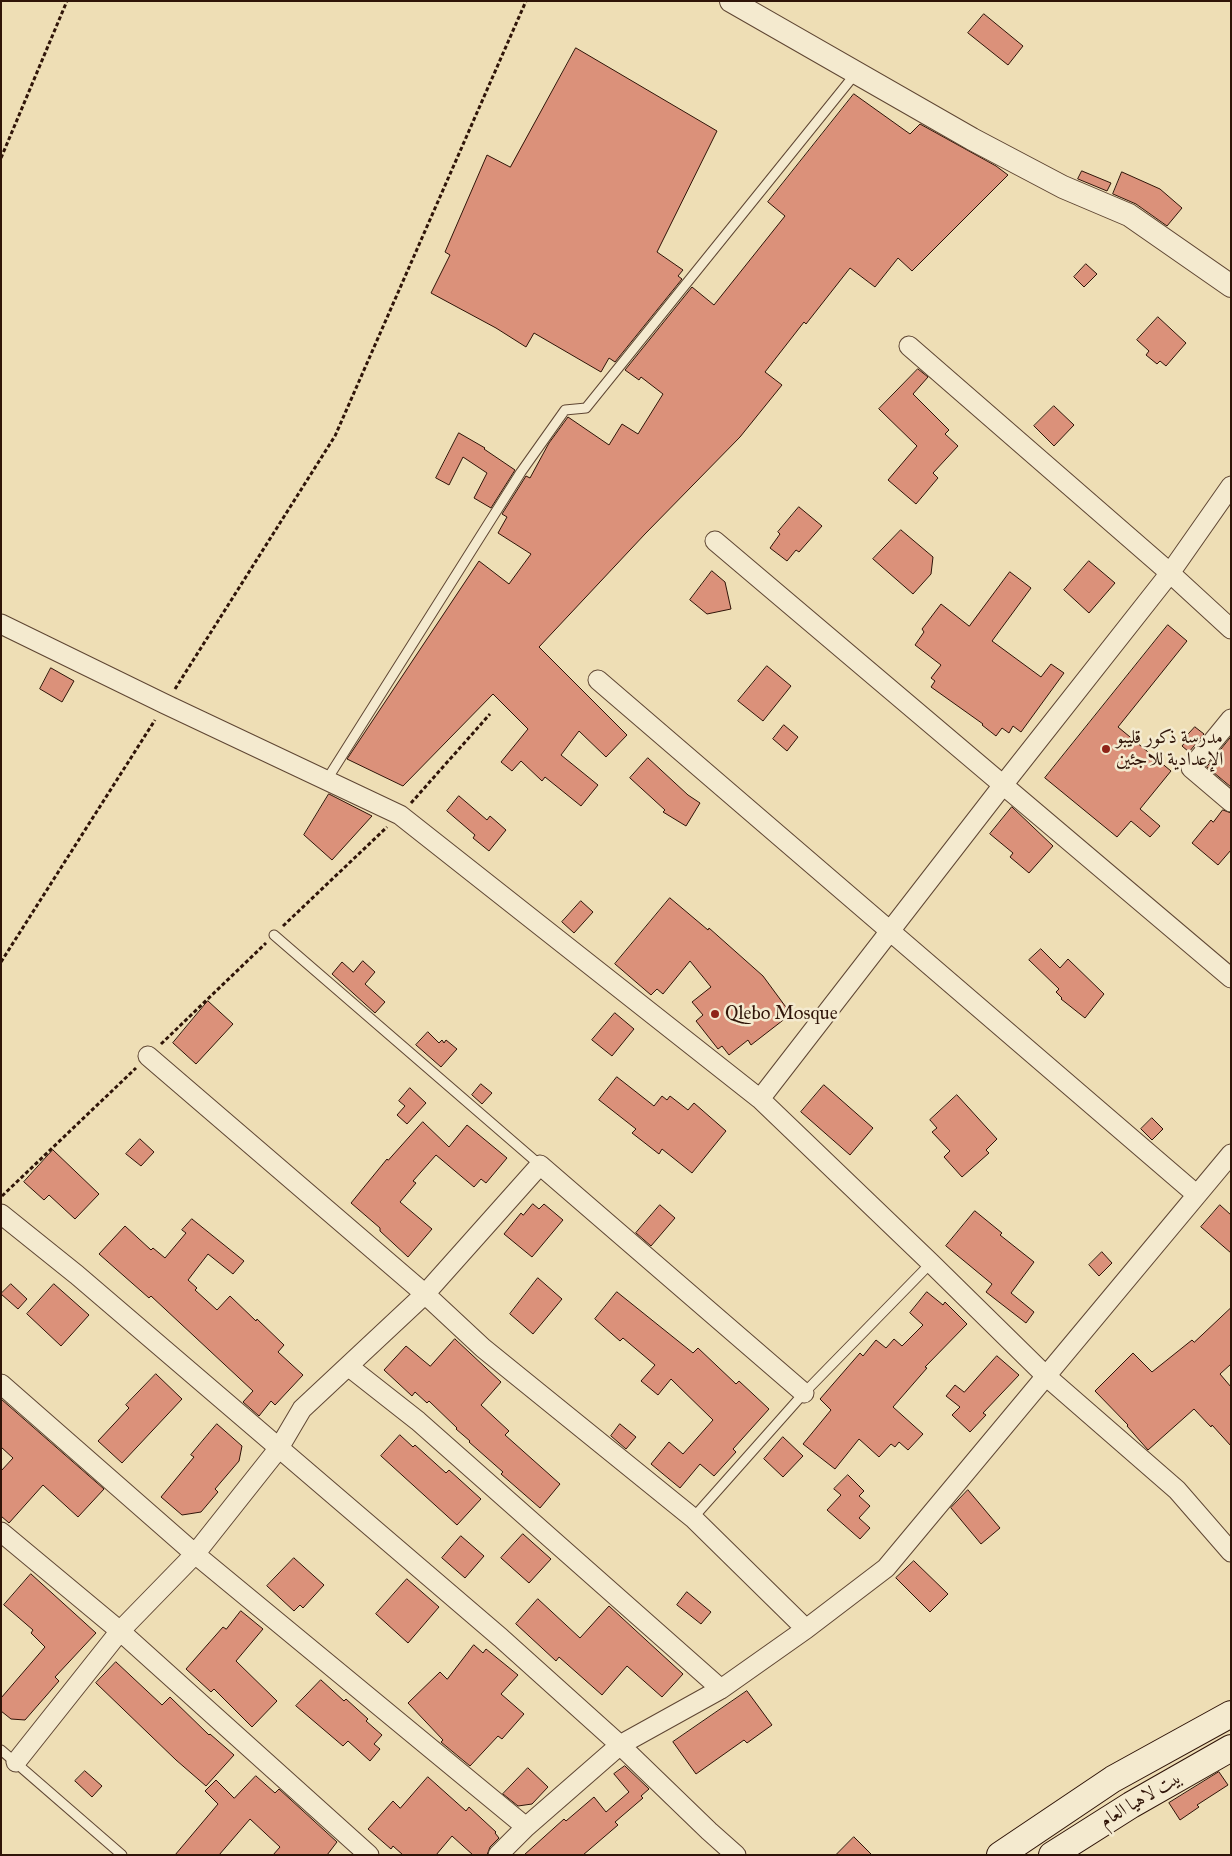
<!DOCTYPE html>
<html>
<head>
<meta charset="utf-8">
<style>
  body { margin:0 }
  #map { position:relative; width:1232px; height:1856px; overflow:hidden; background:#eedeb5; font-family:"IM FELL Great Primer",serif }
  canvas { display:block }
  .frame { position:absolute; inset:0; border:2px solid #2f1408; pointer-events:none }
</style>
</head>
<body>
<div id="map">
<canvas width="1232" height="1856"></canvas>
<div class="frame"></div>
</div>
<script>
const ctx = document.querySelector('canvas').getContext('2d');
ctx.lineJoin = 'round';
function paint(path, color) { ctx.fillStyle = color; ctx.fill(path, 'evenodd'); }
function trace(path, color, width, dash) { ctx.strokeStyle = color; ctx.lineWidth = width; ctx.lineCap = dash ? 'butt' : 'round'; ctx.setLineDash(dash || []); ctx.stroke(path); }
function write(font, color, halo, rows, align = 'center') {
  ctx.font = font + ' "IM FELL Great Primer",Amiri,serif'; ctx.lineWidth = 5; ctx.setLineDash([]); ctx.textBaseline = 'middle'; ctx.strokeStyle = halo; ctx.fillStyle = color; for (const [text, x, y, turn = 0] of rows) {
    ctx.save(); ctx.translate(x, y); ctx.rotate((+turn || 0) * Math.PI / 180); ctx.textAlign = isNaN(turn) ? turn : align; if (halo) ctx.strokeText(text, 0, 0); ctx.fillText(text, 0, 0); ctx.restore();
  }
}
const building = new Path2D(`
  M984,14L1023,46L1008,65L968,33Z
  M576,48L717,131L657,252L683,270L678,276L682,279L615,362L609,358L601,372L534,333L526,347L496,328L431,293L450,255L445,252L487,155L510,167Z
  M854,94L910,134L920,124L996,166L1008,175L912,271L898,258L875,287L850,268L806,324L804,322L765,372L782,385L740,437L645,534L539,647L627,735L606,757L579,731L561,755L598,785L581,806L545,777L542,781L521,761L512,771L501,762L528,729L493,694L403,786L347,759L479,561L509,584L531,554L498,533L507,517L502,514L526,476L530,478L549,443L568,417L609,445L622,424L638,434L663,394L641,377L639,380L625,370L692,287L714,305L785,216L768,202Z
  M1082,171L1111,183L1107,191L1078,179Z
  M1122,172L1160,189L1182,208L1167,226L1136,204L1113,194Z
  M1086,264L1097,274L1084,287L1074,277Z
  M1158,317L1186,343L1166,366L1160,361L1157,364L1146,355L1149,351L1137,340Z
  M918,369L928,377L913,394L949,430L945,434L958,446L933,473L938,478L916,504L888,480L917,446L879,409Z
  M1054,406L1074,425L1054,446L1034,426Z
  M459,433L485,448L484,449L515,470L491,508L474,498L487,473L463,457L449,485L436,478Z
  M799,507L822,526L799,552L796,550L787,561L770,548L780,534L778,532Z
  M901,530L933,557L931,574L913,594L873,559Z
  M1089,561L1115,583L1089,613L1064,590Z
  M712,571L725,582L731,609L707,614L690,600Z
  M1010,572L1031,588L992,641L1041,677L1051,664L1064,673L1021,732L1013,726L1009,733L1002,728L996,736L982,725L983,724L931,687L935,681L931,678L941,665L915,645L924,632L922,629L941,604L969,626Z
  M1168,625L1187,641L1118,727L1171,771L1140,809L1160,826L1150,837L1131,821L1117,837L1045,778Z
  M767,666L791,686L763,721L738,701Z
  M51,668L74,681L62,702L40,689Z
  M784,725L798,737L787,751L773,739Z
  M1195,727L1204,734L1189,752L1182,746L1187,740L1185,738Z
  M1231,737V787L1207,767Z
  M648,758L688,795L700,803L686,826L663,812L665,810L630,778Z
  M329,794L372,816L332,860L304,835Z
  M459,796L487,820L490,816L506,830L489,851L473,838L475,835L447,811Z
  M1012,807L1053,846L1029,873L1010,857L1013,853L990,834Z
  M1223,810L1231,813V850L1218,865L1192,843L1211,820L1213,822Z
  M670,898L708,930L709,928L763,976L791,1014L751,1045L748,1040L729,1055L722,1046L718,1049L696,1021L703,1015L692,1002L711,987L690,961L663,994L657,989L651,995L615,964Z
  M581,901L593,912L574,933L562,922Z
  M1041,949L1060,968L1068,959L1104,994L1085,1018L1061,999L1062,998L1056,992L1059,989L1029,960Z
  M363,961L375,972L365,984L385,1002L375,1013L332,974L342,962L353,972Z
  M208,1001L233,1024L196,1064L173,1043Z
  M615,1013L634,1029L612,1056L592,1040Z
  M428,1032L439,1043L442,1040L444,1043L446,1040L457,1049L441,1067L416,1045Z
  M617,1077L654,1106L662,1096L667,1100L670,1096L688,1110L694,1103L726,1131L692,1173L662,1149L659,1154L632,1133L636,1129L599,1100Z
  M481,1084L492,1093L482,1104L472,1095Z
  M824,1085L873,1128L850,1155L801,1112Z
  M410,1088L426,1103L407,1124L397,1115L405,1106L399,1101Z
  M957,1095L997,1139L986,1150L989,1153L962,1177L944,1157L950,1151L932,1132L937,1128L930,1120Z
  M1152,1118L1163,1129L1152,1140L1141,1129Z
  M423,1122L449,1147L467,1125L507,1158L486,1183L481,1179L474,1187L436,1155L413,1181L416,1183L400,1202L432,1229L408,1257L380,1231V1228L351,1203L387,1159L388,1160Z
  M140,1139L154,1152L141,1166L126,1154Z
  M53,1150L99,1194L75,1219L49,1195L44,1200L24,1182Z
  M533,1204L539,1209L544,1204L563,1220L532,1257L504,1234L521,1213L523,1215Z
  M660,1205L675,1218L651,1246L636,1233Z
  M1220,1205L1231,1215V1253L1201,1227Z
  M975,1211L1002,1233L1000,1235L1034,1262L1011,1293L1034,1312L1026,1323L986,1292L992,1284L946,1246Z
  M192,1219L244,1261L233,1274L208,1254L188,1280L197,1288L195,1290L217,1310L230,1296L256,1321L257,1319L284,1345L278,1352L303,1375L275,1405L271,1401L259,1416L243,1402L253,1391L151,1296L149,1298L99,1254L125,1226L151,1250L153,1248L165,1258L186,1233L182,1230Z
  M1102,1252L1112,1263L1099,1276L1089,1265Z
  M538,1278L562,1299L533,1334L510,1314Z
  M11,1284L27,1299L18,1309L1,1294Z
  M54,1284L89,1315L61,1346L27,1314Z
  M617,1292L693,1353L698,1348L736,1384L739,1381L769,1409L733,1449L736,1452L714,1476L700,1464L680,1488L651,1464L669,1442L683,1454L713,1420L671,1379L658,1395L641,1381L655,1365L623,1338L620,1341L595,1319Z
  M927,1292L943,1305L945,1302L967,1324L925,1367L927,1368L893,1407L923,1434L908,1450L899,1442L895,1447L891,1444L879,1457L859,1439L835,1469L803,1444L831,1410L820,1399L860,1353L863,1356L876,1340L886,1348L894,1339L902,1346L923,1325L910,1313Z
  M1231,1308V1364L1220,1374L1231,1387V1446L1212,1425L1211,1427L1194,1409L1148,1450L1127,1426L1128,1425L1095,1391L1133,1353L1152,1372L1192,1340L1194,1342Z
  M455,1339L501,1382L481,1405L509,1431L505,1435L560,1484L540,1508L501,1474L503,1472L469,1442L470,1441L456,1429L457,1428L429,1401L427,1403L415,1392L412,1396L384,1370L406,1346L430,1366Z
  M997,1356L1019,1375L983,1413L986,1415L970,1432L952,1415L960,1407L946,1396L955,1385L964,1392Z
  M156,1374L182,1399L122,1463L98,1441L129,1408L126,1405Z
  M1,1399L104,1489L78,1517L43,1485L9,1523L1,1516V1471L13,1458L1,1447Z
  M217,1424L242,1446L239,1461L215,1489L218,1492L201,1512L182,1515L161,1497L194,1457L191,1455Z
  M620,1424L636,1437L626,1449L611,1436Z
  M400,1435L413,1447L415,1445L446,1473L449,1470L481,1499L457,1525L381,1456Z
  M783,1437L803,1456L783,1477L764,1459Z
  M848,1475L864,1491L859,1496L870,1506L859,1518L870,1528L860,1539L827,1510L841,1495L834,1489Z
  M968,1490L1000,1528L981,1544L951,1508Z
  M523,1534L551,1559L529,1583L501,1558Z
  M461,1536L484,1556L465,1578L442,1558Z
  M294,1558L324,1585L303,1608L300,1605L294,1611L267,1586Z
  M914,1561L948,1594L930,1612L896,1578Z
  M31,1574L96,1633L55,1677L59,1681L25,1720L11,1719L1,1711V1698L45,1647L31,1633L33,1630L4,1605Z
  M407,1579L439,1607L408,1643L376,1614Z
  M687,1592L711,1612L701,1624L677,1605Z
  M538,1599L580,1638L609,1606L683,1674L662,1697L627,1666L602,1695L559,1657L556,1661L516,1624Z
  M241,1611L263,1629L236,1661L277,1701L252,1727L214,1689L211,1692L186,1669L223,1627L226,1629Z
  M474,1645L483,1653L486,1649L518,1675L501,1694L524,1714L502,1739L498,1736L470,1766L441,1742L443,1740L408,1703L440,1672L447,1679Z
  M116,1662L162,1705L170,1697L209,1735L210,1734L234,1755L206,1786L176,1760L96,1683Z
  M321,1680L344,1701L346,1699L368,1719L366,1721L382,1735L374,1744L380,1749L370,1761L348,1741L343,1746L296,1706Z
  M747,1691L772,1725L747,1743L744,1740L696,1774L673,1742Z
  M625,1766L649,1789L641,1796L643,1798L615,1822L618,1825L583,1855H524L564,1819L566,1821L594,1797L606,1812L629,1792L614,1774Z
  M528,1768L548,1787L532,1804L518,1806L503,1794Z
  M85,1771L102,1786L92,1797L75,1781Z
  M1219,1772L1228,1785L1197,1805L1199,1807L1180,1820L1169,1803Z
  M256,1776L275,1793L279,1789L337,1842L327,1855H273L280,1847L250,1819L219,1855H175L218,1804L205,1791L216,1780L234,1798Z
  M428,1777L466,1811L469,1807L496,1832L495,1833L499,1838L490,1847L487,1855H473L452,1836L436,1855H403L393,1846L391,1849L368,1829L393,1801L400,1808Z
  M854,1837L872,1855H836Z`);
paint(building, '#db917a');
trace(building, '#2f1408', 1);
const service = new Path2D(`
  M326,781L521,472L565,410L586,408L856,73
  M274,935L540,1165
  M693,1518L804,1393L931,1263
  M1,1750L122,1855`);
const minor = new Path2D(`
  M909,346L1170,573L1231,629
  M715,541L1231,978
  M1,624L165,704L400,815L760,1099L931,1263L1046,1376L1177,1490L1231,1552
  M598,680L1197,1195
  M1231,719L1191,768L1231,802
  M148,1056L425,1294L483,1348L693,1518L806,1629
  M760,1099L1003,785L1170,573L1231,486
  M1,1214L77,1275L501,1638L620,1745L709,1831L736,1855
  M348,1366L418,1421L721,1689
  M1,1384L195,1554L526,1827L620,1745L721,1689L806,1629L886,1568L1231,1154
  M1,1532L120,1631L369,1855
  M16,1762L120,1631L195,1554L279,1448L302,1409L425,1294L540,1165L804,1393
  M498,1855L526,1827`);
const tertiary = new Path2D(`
  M731,1L972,139L1063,187L1129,215L1231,286`);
const secondary = new Path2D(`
  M1000,1855L1113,1779L1231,1714
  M1052,1855L1131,1805L1231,1748`);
trace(service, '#5f4633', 11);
trace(minor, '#5f4633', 21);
trace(tertiary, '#5f4633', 24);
trace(secondary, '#2f1408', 28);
trace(new Path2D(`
  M1,158L67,1
  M175,689L335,436L526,1
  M411,803L490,714
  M283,926L387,827
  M1,962L155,720
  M161,1044L266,943
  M2,1196L136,1068`), '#2f1408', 3, [4, 2.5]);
trace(service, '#f4eacf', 9);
trace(minor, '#f4eacf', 19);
trace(tertiary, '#f4eacf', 22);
trace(secondary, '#f4eacf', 26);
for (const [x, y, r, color] of [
  [1106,749,5,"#8f2418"],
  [715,1014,5,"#8f2418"]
]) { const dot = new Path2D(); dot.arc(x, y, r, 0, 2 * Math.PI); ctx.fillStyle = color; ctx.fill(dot); trace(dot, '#f4eacf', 2); }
write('19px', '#2f1408', '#f4eacf', [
  ["مدرسة ذكور قليبو",1116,738],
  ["الإعدادية للاجئين",1116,760],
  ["Qlebo Mosque",725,1014]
], 'left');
write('19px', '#2f1408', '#f4eacf', [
  ["بيت لاهيا العام",1141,1800,-31]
]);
</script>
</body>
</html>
